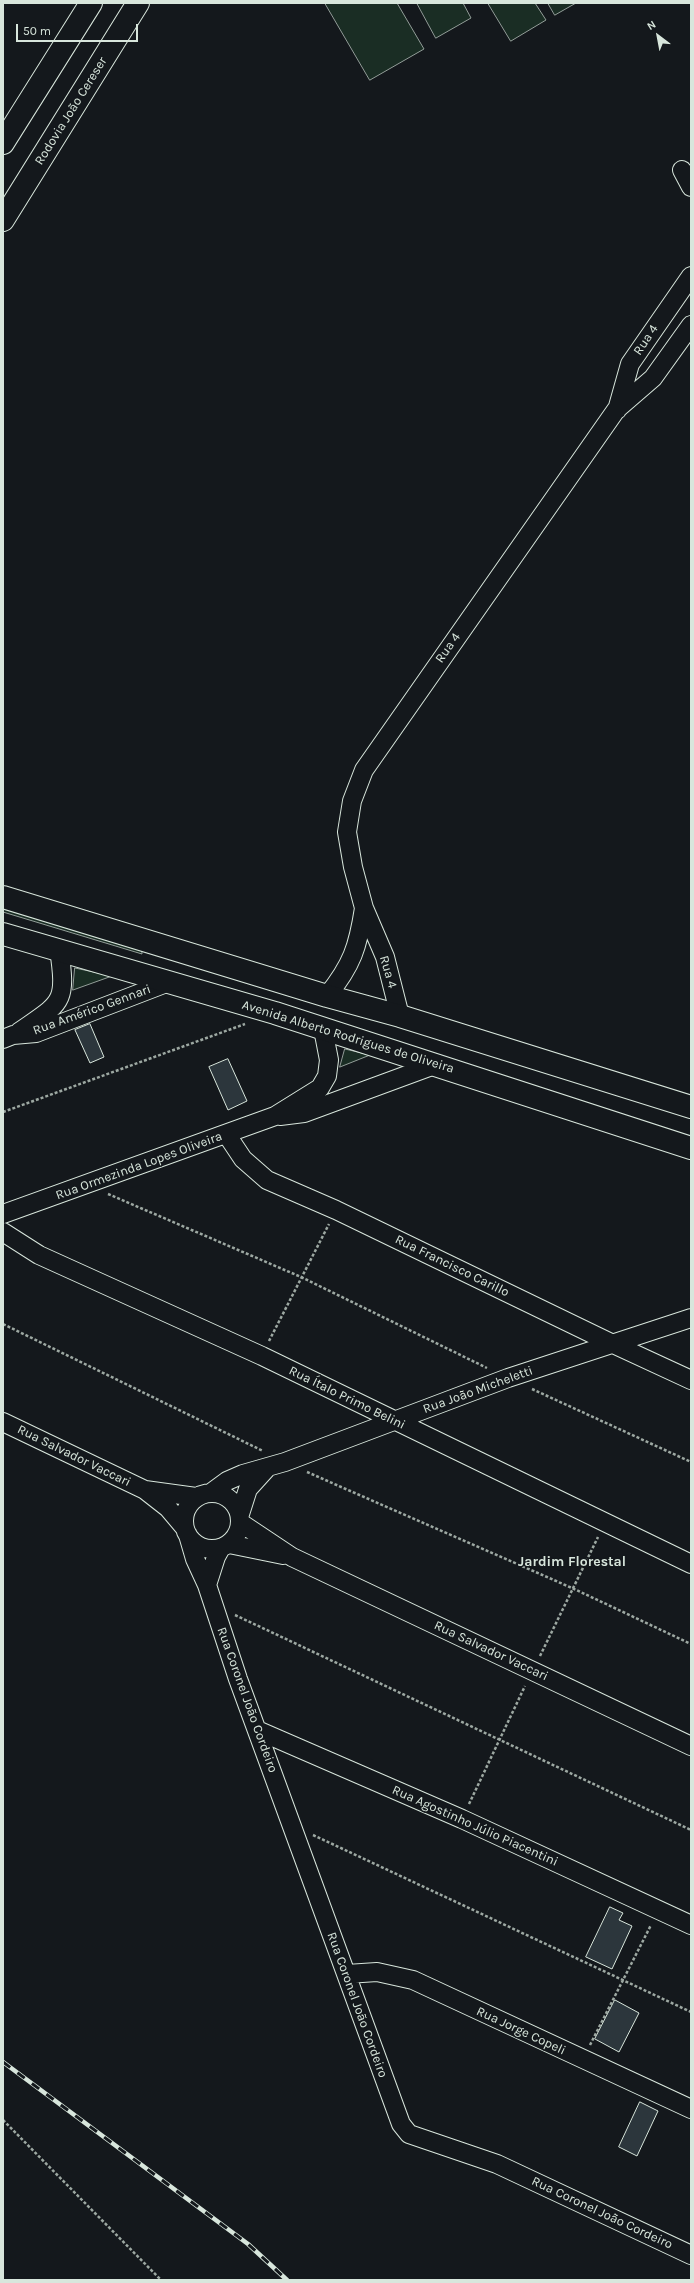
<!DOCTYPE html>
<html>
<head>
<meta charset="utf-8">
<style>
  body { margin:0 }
  #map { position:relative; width:694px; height:2283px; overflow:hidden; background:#14181c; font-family:Karla,sans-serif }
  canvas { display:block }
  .frame { position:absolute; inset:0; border:4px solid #d8e6dc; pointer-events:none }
  .north { position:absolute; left:638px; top:16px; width:40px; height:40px; -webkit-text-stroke:3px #14181c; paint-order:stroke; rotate:328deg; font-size:11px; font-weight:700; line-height:16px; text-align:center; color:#d8e6dc }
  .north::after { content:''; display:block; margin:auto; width:14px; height:18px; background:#d8e6dc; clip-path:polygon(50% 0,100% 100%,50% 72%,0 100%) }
  .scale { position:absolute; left:16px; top:24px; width:122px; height:18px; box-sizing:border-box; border:2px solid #d8e6dc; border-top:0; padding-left:5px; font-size:12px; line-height:14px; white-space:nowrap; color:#d8e6dc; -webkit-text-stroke:3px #14181c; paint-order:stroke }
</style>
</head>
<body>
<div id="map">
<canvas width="694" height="2283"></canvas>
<div class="frame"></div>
<div class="north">N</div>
<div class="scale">50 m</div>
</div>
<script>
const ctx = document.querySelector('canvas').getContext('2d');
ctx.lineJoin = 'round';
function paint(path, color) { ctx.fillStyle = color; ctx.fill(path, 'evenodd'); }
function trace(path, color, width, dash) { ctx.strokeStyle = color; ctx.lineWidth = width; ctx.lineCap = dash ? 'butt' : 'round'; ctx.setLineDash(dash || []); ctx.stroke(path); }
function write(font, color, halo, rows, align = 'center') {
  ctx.font = font + ' Karla,sans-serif'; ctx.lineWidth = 3; ctx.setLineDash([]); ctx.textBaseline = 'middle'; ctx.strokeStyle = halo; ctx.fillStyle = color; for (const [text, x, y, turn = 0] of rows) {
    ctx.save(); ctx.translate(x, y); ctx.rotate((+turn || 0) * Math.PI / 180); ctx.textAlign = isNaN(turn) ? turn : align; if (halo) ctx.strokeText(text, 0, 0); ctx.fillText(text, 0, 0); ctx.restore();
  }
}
const green = new Path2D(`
  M325,3H397L424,49L370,80Z
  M417,3H463L471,18L436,38Z
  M488,3H535L546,20L511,41Z
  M548,3H576L555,15Z
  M3,898L141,939L142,954L3,912Z
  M75,968L112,976L73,990Z
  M345,1049L370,1055L340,1067Z`);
paint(green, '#1a2d24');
trace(green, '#939e99', 1);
const building = new Path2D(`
  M90,1024L104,1057L90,1063L75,1030Z
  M228,1059L247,1101L228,1110L209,1067Z
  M610,1907L623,1913L619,1920L632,1926L612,1969L586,1957Z
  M615,2000L639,2013L619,2052L595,2039Z
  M640,2102L658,2111L637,2156L619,2147Z`);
paint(building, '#2c363c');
trace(building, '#d8e6dc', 1);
const minor = new Path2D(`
  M682,170L691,187
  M617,410L630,364L691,276
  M327,996C352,965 358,947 364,908
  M400,1016L385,957L364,908L353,867L347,832L352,801L364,770L616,410L653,378L691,325
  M19,1032C62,1002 67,1004 59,949
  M3,1039L13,1035L36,1033L169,982
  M280,1116L304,1113L437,1064
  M227,1135L243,1159L267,1180L336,1210L611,1343L691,1380
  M3,1214L275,1116L320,1088L327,1076L329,1060L323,1029
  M3,1232L39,1255L262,1356L691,1564
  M3,1422L145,1490L168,1508L184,1527
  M145,1490L196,1497
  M212,1492L227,1481L243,1474L285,1462L508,1378L691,1318
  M184 1521a28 28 0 1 1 56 0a28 28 0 1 1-56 0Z
  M240,1514L248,1489L267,1468
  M241,1523L292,1557L691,1746
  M188,1535L195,1559L207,1585L238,1679L401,2124L409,2134L497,2164L691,2255
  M229,1544L283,1555
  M207,1585L216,1557L221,1548
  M257,1730L462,1819L691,1925
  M347,1974L377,1972L413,1980L691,2109`);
const major = new Path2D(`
  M3,897L327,996L400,1016L691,1107
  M3,934L275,1013L691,1148`);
const highway = new Path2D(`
  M3,143L91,3
  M3,220L138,3`);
trace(minor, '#d8e6dc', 20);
trace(major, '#d8e6dc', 24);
trace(highway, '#d8e6dc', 24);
trace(new Path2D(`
  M3,1112L245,1024
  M108,1194L301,1277L487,1368
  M3,1324L263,1451
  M269,1341L329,1224
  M532,1389L691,1462
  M307,1472L572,1588L691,1644
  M235,1615L691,1830
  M540,1656L598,1537
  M469,1804L525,1686
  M313,1835L691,2012
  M590,2045L651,1925
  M3,2120L161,2280`), '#9da8a2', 2.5, [3, 2]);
trace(minor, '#14181c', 18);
trace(major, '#14181c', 22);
trace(highway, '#14181c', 22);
const rail = new Path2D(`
  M3,2062L248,2244L287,2280`);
trace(rail, '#d8e6dc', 4.5);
trace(rail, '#14181c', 3, [9]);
write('13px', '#d8e6dc', '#14181c', [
  ["Rodovia João Cereser",71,111,-58],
  ["Rua 4",646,340,-56],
  ["Rua 4",448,648,-55],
  ["Rua 4",388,972,74],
  ["Rua Américo Gennari",92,1010,-20],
  ["Avenida Alberto Rodrigues de Oliveira",348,1037,17],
  ["Rua Ormezinda Lopes Oliveira",139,1166,-20],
  ["Rua Francisco Carillo",452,1266,26],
  ["Rua João Micheletti",478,1390,-20],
  ["Rua Ítalo Primo Belini",347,1398,26],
  ["Rua Salvador Vaccari",74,1456,26],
  ["Rua Salvador Vaccari",491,1651,25],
  ["Rua Coronel João Cordeiro",247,1700,70],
  ["Rua Agostinho Júlio Piacentini",475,1826,24],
  ["Rua Coronel João Cordeiro",357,2005,70],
  ["Rua Jorge Copeli",521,2031,25],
  ["Rua Coronel João Cordeiro",602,2213,25]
]);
write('bold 14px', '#d8e6dc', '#14181c', [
  ["Jardim Florestal",572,1562]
]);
</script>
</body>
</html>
